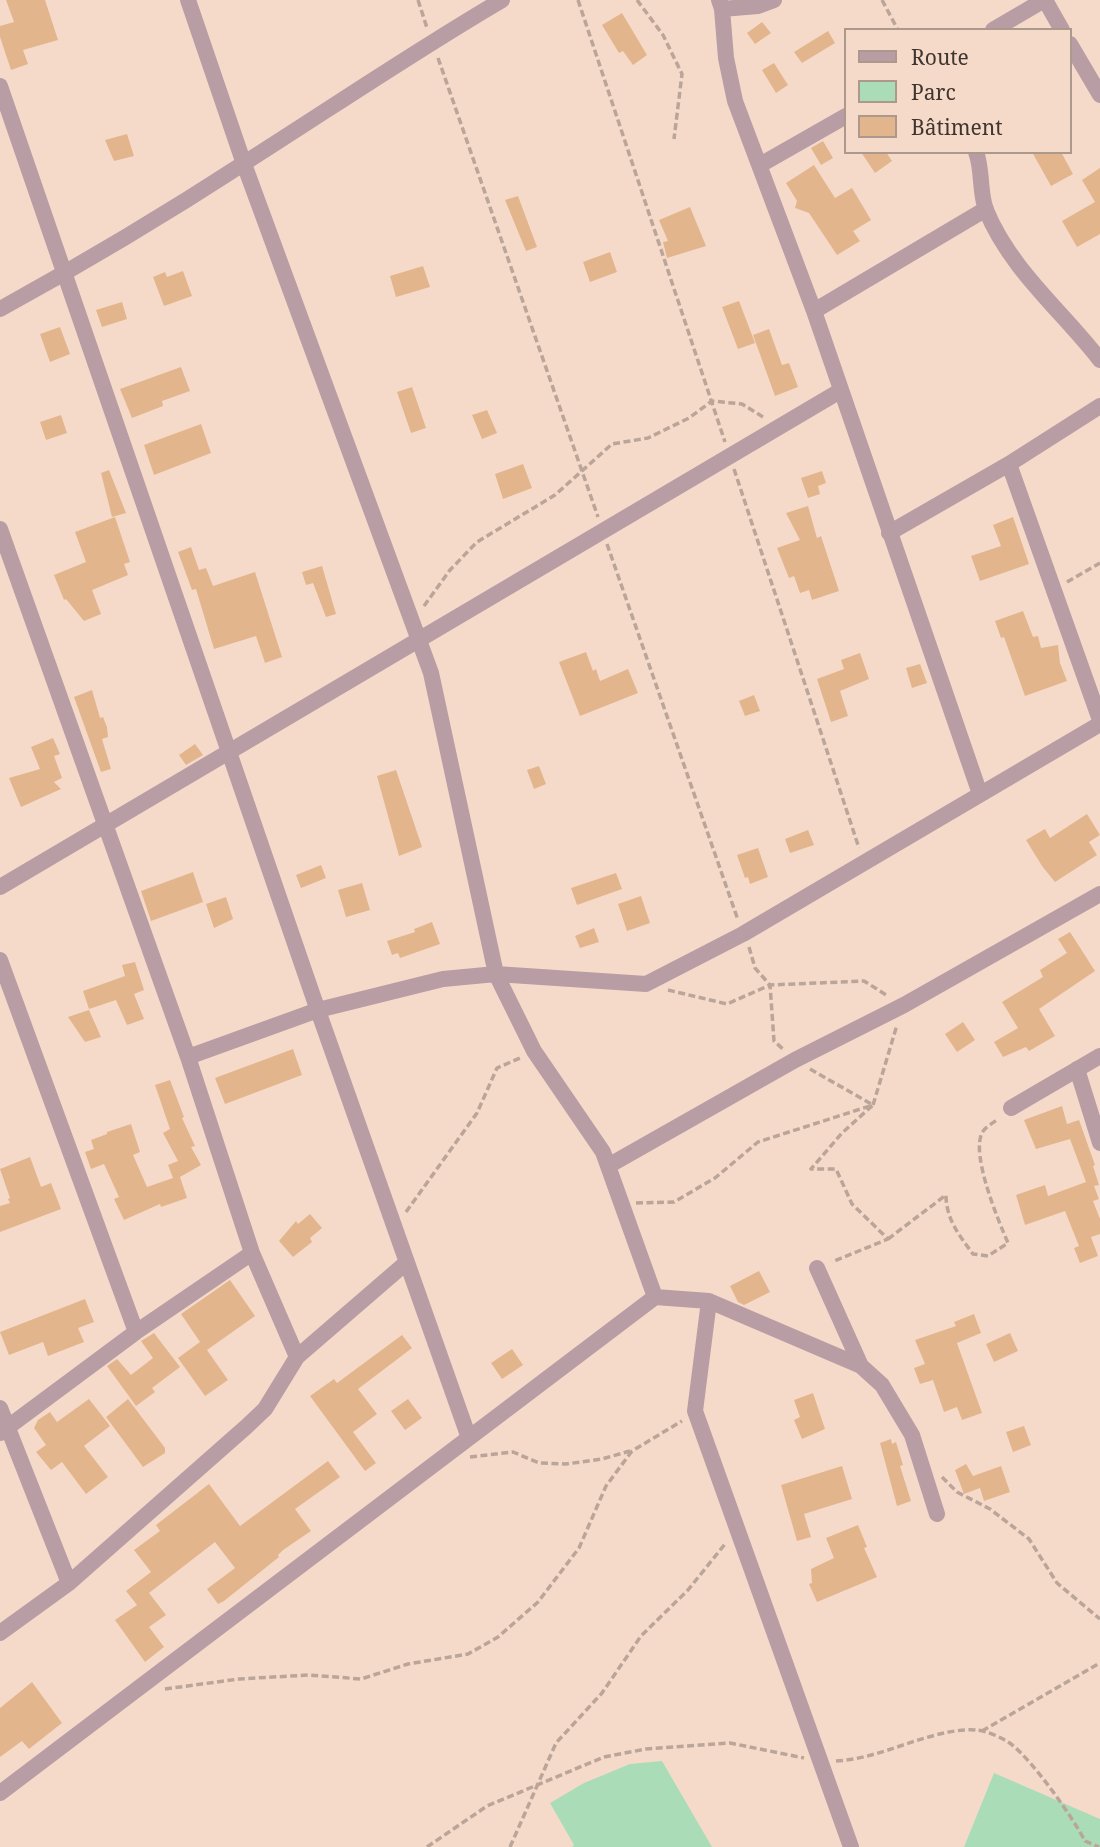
<!DOCTYPE html>
<html>
<head>
<meta charset="utf-8">
<style>
  body { margin:0 }
  #map { position:relative; width:1100px; height:1847px; overflow:hidden; background:#f5daca; font-family:"Noto Serif",serif }
  canvas { display:block }
  .legend { position:absolute; left:844px; top:28px; width:228px; height:126px; box-sizing:border-box; background:#f5daca; border:2px solid #ad988c; margin:0; padding:9px 12px; list-style:none; font-size:21px; color:#40362f }
  .legend li { display:flex; align-items:center; gap:14px; height:35px }
  .legend b { width:35px; border:2px solid #ad988c }
</style>
</head>
<body>
<div id="map">
<canvas width="1100" height="1847"></canvas>
<ul class="legend">
<li><b style="height:9px;background:#b89da5"></b>Route</li>
<li><b style="height:19px;background:#aadcb8"></b>Parc</li>
<li><b style="height:19px;background:#e3b58d"></b>Bâtiment</li>
</ul>
</div>
<script>
const ctx = document.querySelector('canvas').getContext('2d');
ctx.lineJoin = 'round';
function paint(path, color) { ctx.fillStyle = color; ctx.fill(path, 'evenodd'); }
function trace(path, color, width, dash) { ctx.strokeStyle = color; ctx.lineWidth = width; ctx.lineCap = dash ? 'butt' : 'round'; ctx.setLineDash(dash || []); ctx.stroke(path); }
paint(new Path2D(`
  M662,1761L712,1847H572L574,1845L550,1803L584,1783L630,1764Z
  M994,1773L1100,1819V1847H964Z`), '#aadcb8');
paint(new Path2D(`
  M6,0H45L58,40L23,50L28,64L11,70L0,37V26L14,22Z
  M622,13L647,55L633,65L623,51L619,53L602,25Z
  M762,22L771,33L755,44L747,33Z
  M828,31L835,43L802,63L794,52Z
  M774,63L788,85L776,93L762,70Z
  M127,134L134,156L114,161L105,140Z
  M823,141L833,158L821,165L811,148Z
  M861,152H886L892,161L875,173Z
  M1032,152H1061L1073,174L1051,186Z
  M814,165L835,198L852,188L871,220L853,231L860,241L837,255L809,213L795,208L797,201L786,183Z
  M1100,168V234L1077,247L1062,221L1095,202L1082,180Z
  M518,196L537,247L526,251L505,200Z
  M690,207L706,246L667,258L663,242L668,241L659,220Z
  M610,252L617,272L590,282L583,262Z
  M423,266L430,287L396,297L390,276Z
  M183,271L192,296L164,306L153,277L165,272L167,277Z
  M739,301L755,343L738,349L722,307Z
  M122,302L127,319L102,327L96,310Z
  M60,327L70,354L50,362L40,334Z
  M769,329L782,365L789,363L798,387L775,396L753,335Z
  M181,367L190,391L162,401L163,406L132,418L120,389Z
  M412,387L426,428L411,433L397,392Z
  M487,410L497,433L482,439L472,415Z
  M61,415L67,433L46,440L40,422Z
  M201,424L211,453L154,475L144,445Z
  M523,464L532,488L503,499L495,474Z
  M109,470L126,513L112,517L101,473Z
  M822,471L826,483L818,486L820,494L808,498L801,478Z
  M808,506L817,538L821,536L839,591L812,600L809,590L800,593L794,576L789,578L777,548L800,540L786,513Z
  M115,517L130,562L124,564L128,575L92,590L101,614L84,621L66,599L64,600L54,575L86,562L75,532Z
  M1013,517L1029,564L980,581L971,556L1001,546L993,525Z
  M191,547L199,570L206,568L213,586L255,572L282,657L265,663L256,636L214,649L196,589L192,590L178,552Z
  M322,566L336,614L326,617L313,583L306,585L302,572Z
  M1023,611L1033,637L1038,636L1041,648L1058,645L1060,663L1067,681L1025,696L1004,637L1001,638L995,621Z
  M586,652L593,671L596,669L600,681L628,669L638,693L580,716L559,662Z
  M860,653L869,679L840,691L848,716L831,722L817,679L844,669L841,660Z
  M920,664L927,683L912,688L906,668Z
  M92,690L100,718L103,717L107,727L108,737L102,739L111,769L101,772L74,697Z
  M754,695L760,711L745,716L739,701Z
  M53,738L60,754L54,756L62,778L54,782L61,789L21,807L9,778L40,769L31,747Z
  M195,744L203,755L186,765L179,755Z
  M539,766L546,784L534,789L527,770Z
  M396,770L422,847L399,856L377,776Z
  M1087,814L1100,835L1089,842L1097,855L1055,882L1042,866L1026,840L1045,829L1050,838Z
  M808,830L814,845L790,853L785,839Z
  M758,848L768,877L750,884L748,877L745,878L737,855Z
  M321,865L326,878L301,888L296,875Z
  M193,872L203,902L151,921L141,891Z
  M616,873L622,889L577,905L571,888Z
  M362,883L370,910L346,917L338,890Z
  M641,896L650,923L627,931L618,904Z
  M226,897L233,919L214,928L206,904Z
  M432,922L440,944L400,958L398,953L392,955L387,941L415,932L414,929Z
  M594,928L599,942L580,948L575,936Z
  M1070,932L1095,971L1039,1009L1055,1036L1029,1051L1026,1047L1003,1057L994,1042L1018,1028L1002,1002L1043,977L1040,970L1067,953L1058,939Z
  M135,962L144,990L134,994L144,1019L127,1025L116,1000L89,1009L83,991L125,976L122,965Z
  M89,1010L101,1037L85,1042L68,1017Z
  M963,1022L975,1040L957,1052L945,1034Z
  M293,1049L302,1075L225,1104L215,1078Z
  M170,1080L184,1117L182,1118L195,1146L191,1147L201,1165L180,1177L187,1198L161,1207L160,1204L124,1220L114,1199L119,1197L104,1164L91,1169L85,1152L94,1149L91,1140L107,1134V1132L131,1124L140,1152L133,1155L147,1187L173,1178L168,1165L178,1161L163,1133L170,1129L155,1085Z
  M1062,1106L1067,1124L1079,1120L1095,1165L1093,1166L1099,1185L1094,1186L1099,1199L1093,1201L1100,1219V1234L1091,1237L1098,1256L1080,1263L1074,1248L1079,1246L1065,1211L1025,1225L1016,1195L1045,1185L1048,1196L1086,1182L1070,1139L1036,1149L1024,1120Z
  M30,1157L41,1187L51,1183L61,1209L0,1232V1206L10,1203L8,1199L10,1198L0,1169Z
  M310,1214L322,1228L310,1238L312,1242L293,1257L279,1241L296,1221L298,1224Z
  M759,1271L770,1292L744,1305L738,1302L730,1286Z
  M230,1280L255,1316L207,1350L228,1380L205,1396L178,1358L200,1342L181,1314Z
  M85,1299L94,1322L78,1328L84,1342L48,1356L43,1342L9,1355L0,1332Z
  M974,1314L981,1333L957,1343L982,1413L962,1420L957,1407L944,1412L933,1380L920,1384L914,1368L925,1364L915,1340L956,1326L954,1322Z
  M154,1333L180,1367L152,1388L155,1392L136,1406L107,1366L117,1359L131,1375L153,1358L141,1341Z
  M1010,1333L1018,1351L994,1362L986,1344Z
  M402,1335L412,1348L358,1389L377,1414L353,1432L376,1463L365,1471L310,1396L334,1379L337,1383Z
  M512,1349L523,1365L502,1379L491,1363Z
  M813,1393L825,1429L802,1439L794,1420L800,1417L794,1400Z
  M89,1399L110,1426L84,1446L108,1477L86,1494L62,1462L51,1470L36,1452L46,1445L34,1428L38,1420L50,1412L57,1422Z
  M128,1399L165,1448V1453L143,1467L106,1417Z
  M408,1399L422,1418L405,1430L391,1411Z
  M1024,1426L1031,1445L1013,1452L1006,1432Z
  M891,1439L892,1444L896,1442L903,1465L900,1466L911,1501L897,1506L880,1443Z
  M328,1461L340,1477L295,1509L311,1531L283,1550L278,1555L279,1557L224,1601L218,1604L207,1589L235,1568L215,1542L149,1593L166,1615L149,1627L164,1647L145,1662L115,1620L137,1605L126,1591L151,1572L134,1550L160,1531L156,1525L209,1484L240,1526Z
  M966,1464L973,1476L1001,1466L1010,1492L984,1501L980,1488L964,1494L955,1470Z
  M842,1466L852,1499L804,1514L811,1537L797,1541L781,1485Z
  M858,1525L867,1547L864,1548L877,1577L817,1602L809,1584L812,1583L811,1569L834,1558L826,1538Z
  M32,1682L62,1723L29,1749L22,1741L0,1757V1708Z`), '#e3b58d');
trace(new Path2D(`
  M418,0L427,28
  M578,0L725,442
  M637,0L663,35L682,74L674,139
  M882,0L898,30
  M438,58L598,517
  M734,469L859,848
  M607,544L738,920
  M1067,582L1100,563
  M424,606L450,570L477,542L555,495L612,444L648,438L689,418L712,401L742,404L763,417
  M749,947L755,968L770,985L774,1041L784,1050
  M668,990L727,1004L770,985L864,981L888,996
  M810,1069L873,1105L842,1133L811,1169H836L852,1204L888,1239L832,1262
  M636,1203L674,1202L715,1178L758,1142L873,1105L897,1025
  M406,1212L477,1113L497,1068L520,1058
  M888,1239L946,1195C946,1219 959,1235 973,1254L988,1256L1008,1243C998,1220 971,1155 982,1133C985,1127 993,1123 998,1119
  M470,1457L513,1452L539,1463L566,1464L602,1459L630,1451
  M942,1477L957,1492L990,1509L1029,1539L1057,1583L1100,1619
  M165,1689L239,1679L309,1675L361,1679L408,1664L468,1654L498,1637L538,1602L579,1548L606,1486L632,1451L682,1421
  M982,1731L1100,1663
  M836,1761C874,1759 907,1741 944,1733C954,1731 966,1729 976,1730C985,1730 1003,1738 1011,1744C1033,1761 1072,1816 1085,1841L1099,1847
  M427,1847L487,1806L604,1757L646,1749L730,1743L804,1758
  M510,1847L556,1743L602,1693L641,1636L688,1590L725,1544`), '#bba598', 3.5, [7, 3.5]);
trace(new Path2D(`
  M188,0L244,164L431,673L496,974L534,1051L603,1152L655,1297L709,1301L695,1411L851,1847
  M719,0L722,9L726,58L735,101L814,311L980,794
  M1045,0L1062,30
  M722,9L758,6L774,0
  M993,30L1044,0
  M1070,44L1100,95
  M0,86L315,1002L469,1438
  M976,152C983,171 979,191 986,210C1010,269 1062,311 1100,360
  M760,165L846,116
  M0,309C84,263 166,214 246,162C331,108 415,51 502,0
  M814,311L986,209
  M1009,464L1100,720
  M0,529L188,1057L252,1253L297,1357
  M889,533L1009,464L1100,406
  M0,887L840,391
  M0,960L136,1332
  M188,1057L318,1010L443,979L496,974L646,984L743,934L1100,724
  M1077,1069L1100,1143
  M1011,1108L1100,1056
  M608,1166L795,1060L904,1005L1100,894
  M709,1301L861,1366L817,1268
  M861,1366L882,1385L912,1435L937,1514
  M0,1408L69,1583
  M0,1433L136,1332L252,1253
  M0,1633L69,1583L246,1427L265,1409L297,1357L407,1262
  M0,1793L655,1297`), '#b89da5', 16);
</script>
</body>
</html>
